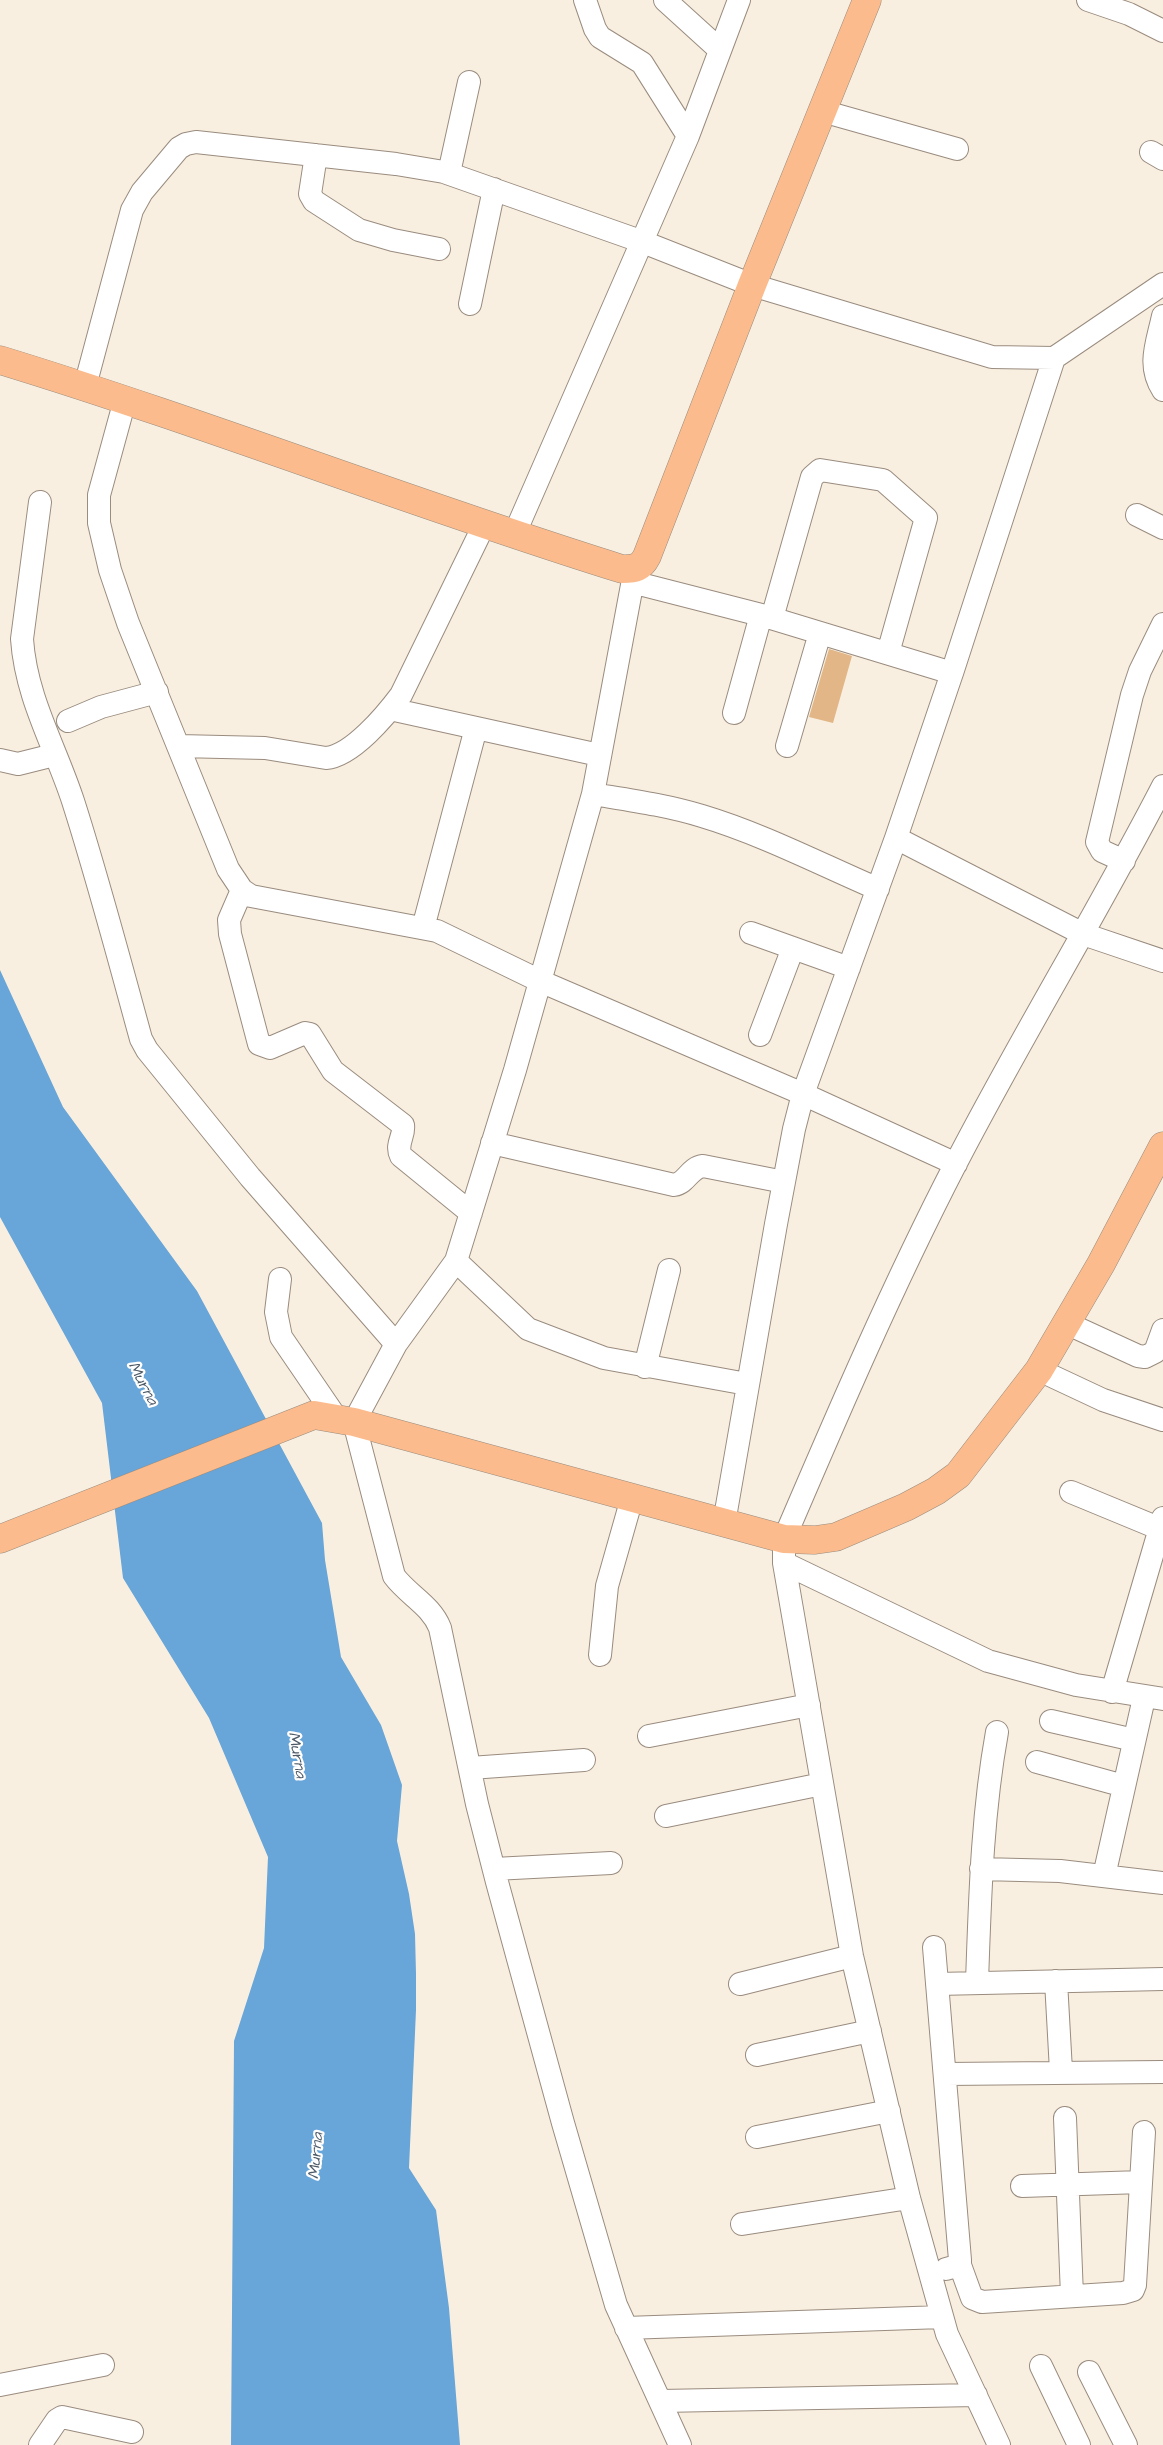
<!DOCTYPE html>
<html>
<head>
<meta charset="utf-8">
<style>
  body { margin:0 }
  canvas { display:block; background:#f8efe0 }
</style>
</head>
<body>
<canvas width="1163" height="2445"></canvas>
<script>
const ctx = document.querySelector('canvas').getContext('2d');
ctx.lineJoin = 'round';
function paint(path, color) { ctx.fillStyle = color; ctx.fill(path, 'evenodd'); }
function trace(path, color, width, dash) { ctx.strokeStyle = color; ctx.lineWidth = width; ctx.lineCap = dash ? 'butt' : 'round'; ctx.setLineDash(dash || []); ctx.stroke(path); }
function write(font, color, halo, rows, align = 'center') {
  ctx.font = font + ' "Architects Daughter",sans-serif'; ctx.lineWidth = 4.5; ctx.setLineDash([]); ctx.textBaseline = 'middle'; ctx.strokeStyle = halo; ctx.fillStyle = color; for (const [text, x, y, turn = 0] of rows) {
    ctx.save(); ctx.translate(x, y); ctx.rotate((+turn || 0) * Math.PI / 180); ctx.textAlign = isNaN(turn) ? turn : align; if (halo) ctx.strokeText(text, 0, 0); ctx.fillText(text, 0, 0); ctx.restore();
  }
}
paint(new Path2D(`
  M0,970L63,1107L197,1291L322,1523L325,1560L341,1657L381,1725L402,1785L397,1841L409,1894L415,1934L416,1974V2010L409,2168L436,2210L449,2308L460,2445H231L234,2041L264,1948L268,1857L209,1718L123,1578L102,1403L0,1217Z`), '#68a5d9');
paint(new Path2D(`
  M829,649L852,656L833,723L809,717Z`), '#e2b686');
const minor = new Path2D(`
  M585,0L595,29L600,37L642,63L688,136
  M665,0L720,50
  M1088,0L1129,14L1163,31
  M822,111L957,149
  M1151,152L1163,159
  M316,155L310,194L314,201L359,230L393,240L439,249
  M449,173L469,82
  M470,304L494,189
  M1163,316C1157,344 1147,365 1163,390
  M85,386L132,210L142,192L179,148L186,144L196,142L396,164L444,172L643,242L752,285L992,357L1054,358L1163,284
  M125,400L99,495V523L110,570L128,623L228,869L242,890L251,896L437,931L540,981L803,1094L956,1164
  M40,502L22,639C26,698 55,746 73,801C98,879 119,959 141,1039L147,1050L250,1177L396,1344
  M1137,515L1163,528
  M514,535L688,136L739,0
  M635,569L593,794L515,1070L456,1261L396,1344L354,1422L394,1576C408,1595 431,1605 440,1628L477,1804L497,1882L563,2123L616,2305L680,2445
  M632,582L761,615L952,673L1054,358
  M772,618L812,477L820,470L883,480L926,518L888,653
  M390,709L599,755
  M734,713L761,615
  M68,721L101,707L157,692
  M179,746L265,748L326,758C352,756 386,715 401,695L484,525
  M787,746L820,633
  M0,760L18,764L54,755
  M593,794C629,800 666,805 702,816C762,834 820,864 878,889
  M896,838L1083,934L1163,961
  M1124,861L1102,851L1097,842L1132,695L1140,671L1163,624
  M242,890L229,920L230,934L259,1044L270,1048L305,1033L310,1034L333,1071L403,1125C405,1136 395,1144 401,1156L471,1213
  M423,928L476,728
  M751,933L849,968
  M760,1035L793,948
  M492,1143L674,1185C687,1183 689,1168 703,1166L784,1182
  M456,1261L528,1329L604,1358L747,1384
  M280,1279L276,1312L281,1337L337,1419
  M1066,1323L1138,1356L1145,1357L1155,1352L1163,1330
  M645,1367L669,1270
  M1039,1370L1103,1400L1163,1420
  M1071,1492L1163,1530
  M724,1523L776,1224L794,1129L803,1094L896,838L952,673
  M784,1563L988,1661L1076,1685L1163,1699
  M600,1655L607,1586L632,1498
  M1112,1692L1163,1518
  M1051,1721L1134,1740
  M649,1736L809,1705
  M1037,1762L1124,1786
  M470,1768L584,1760
  M666,1816L822,1784
  M494,1869L611,1863
  M981,1869L1060,1871L1163,1883
  M1104,1876L1144,1698
  M934,1947L960,2260V2265L946,2269
  M1056,1981L1061,2071
  M977,1982C980,1898 982,1815 997,1732
  M740,1984L852,1956
  M937,1984L1163,1979
  M757,2055L870,2031
  M946,2074L1163,2072
  M1065,2118L1072,2296
  M757,2137L889,2111
  M1022,2186L1141,2182
  M742,2224L909,2198
  M960,2265L972,2298L982,2302L1123,2293L1133,2290L1135,2285L1144,2132
  M626,2328L942,2317
  M1041,2366L1079,2445
  M1089,2372L1126,2445
  M0,2385L103,2365
  M661,2401L976,2395
  M40,2445L57,2420L62,2417L132,2432
  M999,2445L947,2334L909,2198L852,1956L784,1563V1539C838,1413 892,1287 955,1165C1021,1037 1097,914 1163,786`);
const major = new Path2D(`
  M0,360C209,424 413,504 622,569C635,569 641,568 647,556L752,285L867,0
  M0,1539L314,1415L354,1422L784,1539L815,1540L836,1537L906,1507L936,1491L958,1475L1039,1370L1101,1264L1163,1146`);
trace(minor, '#9a8c7f', 24);
trace(major, '#9a8c7f', 29);
trace(minor, '#fff', 22);
trace(major, '#fbbb8c', 28);
write('italic 16px', '#4d5b69', '#fff', [
  ["Murna",142,1384,62],
  ["Murna",296,1755,80],
  ["Murna",317,2156,-85]
]);
</script>
</body>
</html>
